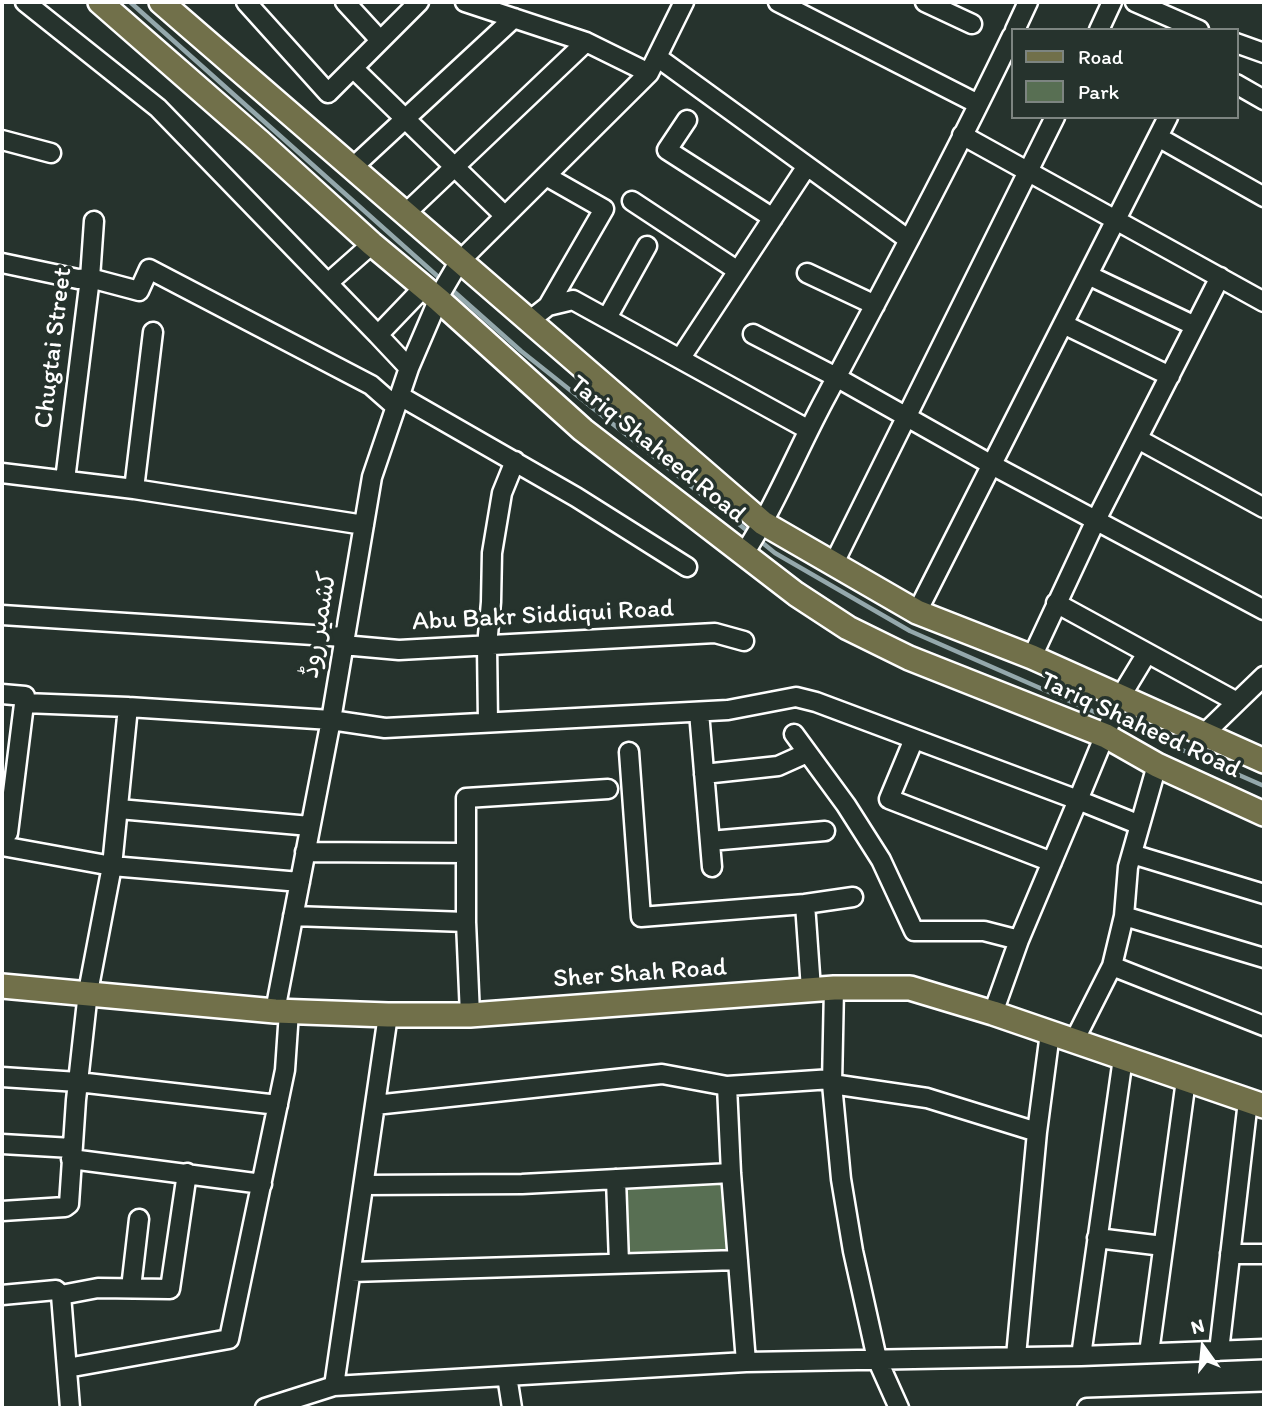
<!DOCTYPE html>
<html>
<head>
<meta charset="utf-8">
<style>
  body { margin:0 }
  #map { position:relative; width:1266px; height:1410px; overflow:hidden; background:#26332d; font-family:Itim,sans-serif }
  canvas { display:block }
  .frame { position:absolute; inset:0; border:4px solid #fff; pointer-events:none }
  .legend { position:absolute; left:1011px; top:28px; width:228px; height:91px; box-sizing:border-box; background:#26332d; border:2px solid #7d8581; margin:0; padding:9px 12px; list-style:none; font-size:21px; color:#fff }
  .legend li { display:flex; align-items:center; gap:14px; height:35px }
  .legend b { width:35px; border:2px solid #7d8581 }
  .north { position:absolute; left:1168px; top:1312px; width:70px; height:70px; -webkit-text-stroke:5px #26332d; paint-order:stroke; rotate:345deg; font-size:19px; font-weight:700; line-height:28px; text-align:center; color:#fff }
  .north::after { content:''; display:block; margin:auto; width:24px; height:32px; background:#fff; clip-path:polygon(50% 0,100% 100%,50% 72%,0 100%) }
</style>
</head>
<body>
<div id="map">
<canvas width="1266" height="1410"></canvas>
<div class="frame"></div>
<ul class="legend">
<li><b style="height:9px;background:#71704a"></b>Road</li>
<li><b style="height:19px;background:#586f53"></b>Park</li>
</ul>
<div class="north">N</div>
</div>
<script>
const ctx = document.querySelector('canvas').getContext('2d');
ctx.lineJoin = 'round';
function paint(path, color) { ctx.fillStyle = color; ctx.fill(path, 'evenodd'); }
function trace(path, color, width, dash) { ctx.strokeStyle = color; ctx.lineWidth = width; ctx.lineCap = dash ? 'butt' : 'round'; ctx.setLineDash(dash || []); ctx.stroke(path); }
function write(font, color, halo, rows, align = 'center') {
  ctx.font = font + ' Itim,"Playpen Sans Arabic",sans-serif'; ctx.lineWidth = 7; ctx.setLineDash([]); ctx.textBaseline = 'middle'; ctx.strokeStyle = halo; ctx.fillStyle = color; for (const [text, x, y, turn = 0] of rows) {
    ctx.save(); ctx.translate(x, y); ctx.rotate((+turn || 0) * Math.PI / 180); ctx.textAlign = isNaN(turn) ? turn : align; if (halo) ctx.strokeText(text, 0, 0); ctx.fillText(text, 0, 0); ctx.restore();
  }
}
paint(new Path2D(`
  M731,1173L738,1260L619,1263L616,1179Z`), '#586f53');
trace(new Path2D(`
  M130,2L444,282
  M450,288L521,351L750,533
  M759,540L775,553L910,631L1106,717
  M1114,720L1264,786`), '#94a8ac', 4.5);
const minor = new Path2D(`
  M25,2L158,108L378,335
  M246,2L328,93L419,2
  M345,2L380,40
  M465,2L586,42L649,73
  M778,2L978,104
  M925,2L972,24
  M1135,2L1199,30
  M1015,30L1028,2
  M1099,30L1112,2
  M1236,43L1264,53
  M657,57L909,240
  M353,68L505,216
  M1236,84L1264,100
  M687,120L667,150L773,218
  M962,135L1264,302
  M1158,137L1264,197
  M2,140L51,153
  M352,168L514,18
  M546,176L604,209L548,306
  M632,201L738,271
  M405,214L586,42
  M2,263L78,279L90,278L139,291L149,269L371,385L396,407
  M807,273L875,305
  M1088,275L1195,326
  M328,283L372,244
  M607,318L647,246
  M529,321L548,306L573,300L809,430
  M1063,324L1170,376
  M753,334L836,377L992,465L1264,610
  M680,359L807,166
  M409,368L378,335L424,287
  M400,396L576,497L687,567
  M1138,439L1264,508
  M2,473L134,489L364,525
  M65,480L90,278L94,221
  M134,489L153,332
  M743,555C776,505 798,448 827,395C890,276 954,157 1012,36
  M834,563L1055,117
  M1056,603L1237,702L1264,676
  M917,612L1168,117
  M2,615L344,637
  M343,645L399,650L715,633L744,641
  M1032,657L1096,520L1220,277
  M2,694L25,696L8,833L2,832
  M128,707L331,720L385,728L728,710L796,697L816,702L1078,800L1121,696L1147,653
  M699,712L712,867
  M488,722L487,646L491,602L492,553L502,493L515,461
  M794,734L846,805L881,860L914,931H984L1019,940L993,1013
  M1204,734L1237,702
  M914,739L889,799L1052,862
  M629,752L641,917L805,904
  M704,774L778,766L807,753
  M119,809L310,826
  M710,841L825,831
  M2,846L112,866L300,882
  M305,852L466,853
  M1132,854L1264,894
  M293,916L466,922L470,1015
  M1124,916L1264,958
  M466,922V798L608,789
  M1019,940L1078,800L1140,825
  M1112,966L1264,1026
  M834,988L832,1084L841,1179L853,1251L877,1359L899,1408
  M811,989L805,904L853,897
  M275,1011L331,720L372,477L409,368L442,291L459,262L649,73L684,2
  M1074,1041L1112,966L1124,916L1128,867L1157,765
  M2,1077L78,1082L278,1105
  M832,1084L927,1098L1037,1132L1016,1356
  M727,1086L731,1173L746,1362
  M375,1105L662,1074L727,1086L832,1079
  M1037,1132L1050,1033
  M2,1144L72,1148
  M71,1159L262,1184
  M616,1179L619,1263
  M364,1185L522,1184L731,1173
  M2,1211L65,1207L69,1204L76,1100L88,992L112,866L128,707L24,703
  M1097,1238L1163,1246
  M1230,1254H1264
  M351,1272L738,1260
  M131,1288L139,1219
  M2,1295L56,1290L61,1295L70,1408
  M61,1295L98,1288L170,1289L187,1173
  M1219,1351L1248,1101
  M1149,1353L1186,1080
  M1081,1356L1123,1058
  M67,1368L229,1339L285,1070L289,1012
  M507,1376L512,1408
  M334,1386L388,1015
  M265,1408L334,1386L746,1362L1081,1356L1264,1349
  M1087,1408L1264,1402`);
const major = new Path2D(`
  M100,2L260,142L372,244L439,300L583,430L796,594L848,628L909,658L1106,736L1157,765L1264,814
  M161,2L763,523L917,612L1032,657L1264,761
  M2,986L275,1011L388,1015H470L834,988H910L993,1013L1264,1106`);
trace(minor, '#fff', 23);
trace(major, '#fff', 28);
trace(minor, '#26332d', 18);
trace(major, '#71704a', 23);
write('26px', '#fff', '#26332d', [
  ["Chugtai Street",54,348,-83],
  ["Tariq Shaheed Road",657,450,39],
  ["Abu Bakr Siddiqui Road",543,616,-3],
  ["کشمیر روڈ",320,625,-80],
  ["Tariq Shaheed Road",1140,726,25],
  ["Sher Shah Road",640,974,-4]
]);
</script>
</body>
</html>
